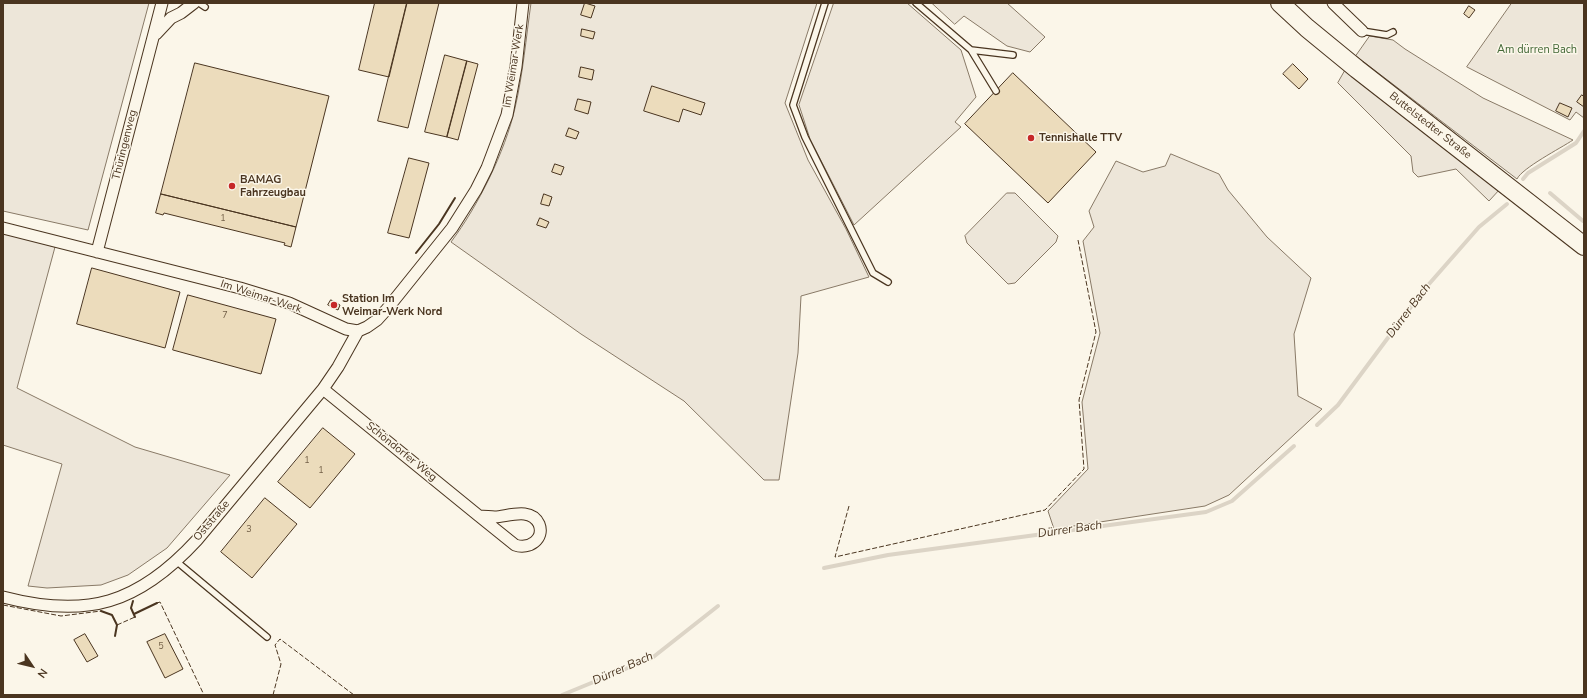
<!DOCTYPE html>
<html>
<head>
<meta charset="utf-8">
<style>
  body { margin:0 }
  #map { position:relative; width:1587px; height:698px; overflow:hidden; background:#fbf6e9; font-family:"Nunito Sans",sans-serif }
  canvas { display:block }
  .frame { position:absolute; inset:0; border:4px solid #4a3520; pointer-events:none }
  .north { position:absolute; left:12px; top:646px; width:40px; height:40px; -webkit-text-stroke:3px #fbf6e9; paint-order:stroke; rotate:125deg; font-size:11px; font-weight:700; line-height:16px; text-align:center; color:#4a3520 }
  .north::after { content:''; display:block; margin:auto; width:14px; height:18px; background:#4a3520; clip-path:polygon(50% 0,100% 100%,50% 72%,0 100%) }
</style>
</head>
<body>
<div id="map">
<canvas width="1587" height="698"></canvas>
<div class="frame"></div>
<div class="north">N</div>
</div>
<script>
const ctx = document.querySelector('canvas').getContext('2d');
ctx.lineJoin = 'round';
function paint(path, color) { ctx.fillStyle = color; ctx.fill(path, 'evenodd'); }
function trace(path, color, width, dash) { ctx.strokeStyle = color; ctx.lineWidth = width; ctx.lineCap = dash ? 'butt' : 'round'; ctx.setLineDash(dash || []); ctx.stroke(path); }
function write(font, color, halo, rows, align = 'center') {
  ctx.font = font + ' "Nunito Sans",sans-serif'; ctx.lineWidth = 3; ctx.setLineDash([]); ctx.textBaseline = 'middle'; ctx.strokeStyle = halo; ctx.fillStyle = color; for (const [text, x, y, turn = 0] of rows) {
    ctx.save(); ctx.translate(x, y); ctx.rotate((+turn || 0) * Math.PI / 180); ctx.textAlign = isNaN(turn) ? turn : align; if (halo) ctx.strokeText(text, 0, 0); ctx.fillText(text, 0, 0); ctx.restore();
  }
}
const green = new Path2D(`
  M3,3H149L88,230L3,211Z
  M531,3H817L785,103L808,160L846,229L869,277L801,296L798,353L779,480H764L684,401L581,334L451,242C478,206 505,152 515,108C523,74 526,38 531,3Z
  M834,3H907L961,50L976,97L955,122L961,127L854,225L810,139L799,105Z
  M932,3H1007L1045,37L1030,52L1007,46L964,16L955,24Z
  M1512,3H1584V118L1576,112L1570,120L1467,67Z
  M1370,36L1393,40L1405,49L1483,98L1573,140C1561,148 1522,168 1517,179L1356,56Z
  M1346,69L1500,189L1489,201L1456,169L1418,177L1413,172L1411,156L1338,83Z
  M1171,154L1219,174L1228,190L1267,237L1311,278L1294,334L1298,396L1322,409L1229,495L1205,506L1054,529L1048,511L1088,469L1082,402L1100,333L1083,241L1094,227L1089,211L1116,161L1143,172L1165,166Z
  M1007,193H1015L1058,236L1056,242L1015,283L1008,284L967,243L965,236Z
  M3,232L55,247L17,388L135,447L230,475L167,548L128,575L101,585L47,588L28,586L62,464L3,445Z`);
paint(green, '#ede6d9');
trace(green, '#887966', 1);
trace(new Path2D(`
  M1523,179L1528,173L1576,143L1584,131
  M1550,193L1583,221
  M1317,425L1338,405L1422,292L1479,227L1507,204
  M824,568L888,555L1206,512L1232,501L1294,446
  M562,695L652,658L718,606`), '#dcd4c6', 4);
const building = new Path2D(`
  M375,3H407L389,77L359,70Z
  M407,3H439L408,128L378,121Z
  M585,3L595,6L591,18L581,15Z
  M1469,6L1475,10L1469,18L1464,14Z
  M582,29L595,32L593,39L581,36Z
  M445,55L467,61L447,137L425,132Z
  M467,61L478,64L458,140L447,137Z
  M195,63L329,96L296,227L161,194Z
  M1293,64L1308,79L1299,89L1283,74Z
  M581,67L594,70L592,80L579,77Z
  M1013,73L1096,152L1048,203L965,124Z
  M652,86L705,103L701,115L683,109L679,122L644,111Z
  M1582,95L1584,97V107L1577,102Z
  M578,99L591,102L588,114L575,110Z
  M1560,103L1572,108L1568,117L1556,111Z
  M569,128L579,132L576,139L566,136Z
  M409,158L429,163L409,238L388,233Z
  M555,164L564,167L561,175L552,172Z
  M161,194L296,227L291,247L284,245L285,243L164,213L163,215L156,213Z
  M544,194L552,197L549,206L541,204Z
  M540,218L549,222L546,228L537,225Z
  M92,268L180,292L165,348L77,324Z
  M188,295L276,319L261,374L173,350Z
  M331,300L340,305L338,310L328,305Z
  M323,428L355,454L310,508L278,482Z
  M265,498L297,524L252,578L221,552Z
  M85,634L98,656L87,662L74,640Z
  M165,634L183,669L165,678L147,642Z`);
paint(building, '#ecdcbc');
trace(building, '#4a3520', 1);
const lane = new Path2D(`
  M199,3L205,7
  M825,3L793,105L805,137L873,273L888,282
  M916,3L971,50L1013,55
  M1362,31L1387,35L1393,32
  M971,50L996,91
  M176,561L267,637`);
const street = new Path2D(`
  M1333,3L1362,31
  M156,34L171,18L181,13L194,3
  M3,228L240,288L289,303L346,329L358,331L367,327L377,320L387,309L452,228L476,190L487,168L507,115L516,67L523,3
  M97,252L162,3
  M323,389L479,516C485,516 490,517 495,517C509,516 531,507 539,524C545,539 529,550 515,545L479,516
  M3,597C87,619 138,604 197,540L323,389L338,367L358,331`);
const primary = new Path2D(`
  M1280,3L1307,28L1357,69L1584,246`);
trace(lane, '#4a3520', 8);
trace(street, '#4a3520', 13);
trace(primary, '#4a3520', 20);
trace(lane, '#fbf6e9', 5.5);
trace(street, '#fbf6e9', 11);
trace(primary, '#fbf6e9', 18);
trace(new Path2D(`
  M849,506L835,557L1045,510L1084,469L1079,400L1096,332L1078,240
  M157,603L160,602L204,695
  M3,605L61,616L101,611
  M117,625L135,617
  M273,695L281,664L275,645L280,639L354,695`), '#4a3520', 1, [5, 2]);
trace(new Path2D(`
  M416,253L439,224L455,198
  M133,601L131,608L135,617
  M101,611L112,615L117,625L115,636
  M134,614L157,603`), '#4a3520', 2);
for (const [x, y, r, color] of [
  [1031,138,4,"#c62828"],
  [232,186,4,"#c62828"],
  [334,305,4,"#c62828"]
]) { const dot = new Path2D(); dot.arc(x, y, r, 0, 2 * Math.PI); ctx.fillStyle = color; ctx.fill(dot); trace(dot, '#fbf6e9', 1.5); }
write('9px', '#725f47', null, [
  ["1",223,219],
  ["7",225,316],
  ["1",307,461],
  ["1",321,471],
  ["3",249,530],
  ["5",161,647]
]);
write('11px', '#436837', '#fbf6e9', [
  ["Am dürren Bach",1537,50]
]);
write('11px', '#4a3520', '#fbf6e9', [
  ["Im Weimar-Werk",514,66,-81],
  ["Buttelstedter Straße",1430,126,38],
  ["Thüringenweg",125,145,-76],
  ["Im Weimar-Werk",261,297,18],
  ["Schöndorfer Weg",401,452,39],
  ["Oststraße",212,521,-50]
]);
write('bold 11px', '#4a3520', '#fbf6e9', [
  ["Tennishalle TTV",1039,138],
  ["BAMAG",240,180],
  ["Fahrzeugbau",240,193],
  ["Station Im",342,299],
  ["Weimar-Werk Nord",342,312]
], 'left');
write('italic 12px', '#4a3520', '#fbf6e9', [
  ["Dürrer Bach",1409,311,-53],
  ["Dürrer Bach",1070,530,-8],
  ["Dürrer Bach",623,669,-24]
]);
</script>
</body>
</html>
